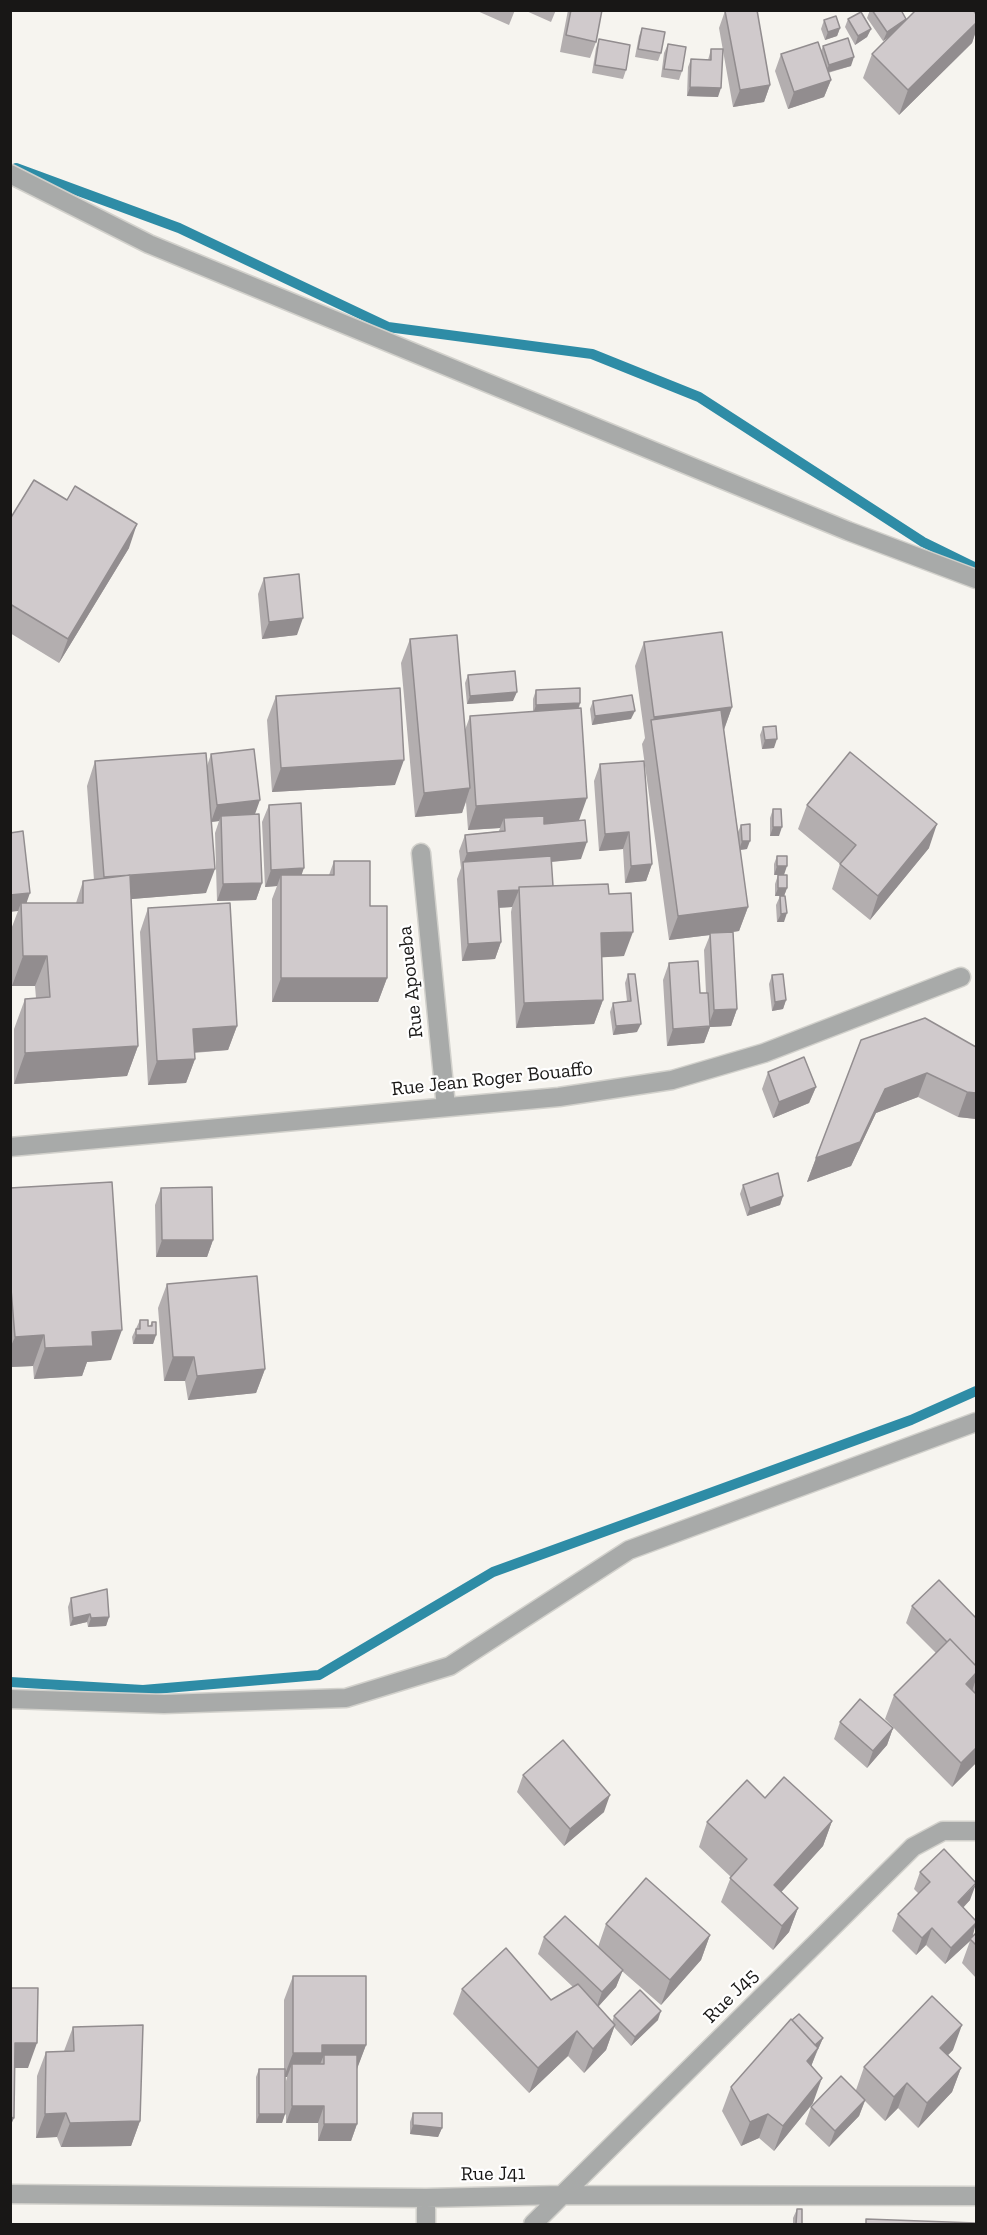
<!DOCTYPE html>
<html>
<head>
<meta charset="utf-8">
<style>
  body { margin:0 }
  #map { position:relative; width:987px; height:2235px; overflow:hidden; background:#f6f4ef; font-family:"Zilla Slab",serif }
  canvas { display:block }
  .frame { position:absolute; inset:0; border:12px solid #181716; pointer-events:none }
</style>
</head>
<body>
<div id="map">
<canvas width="987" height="2235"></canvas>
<div class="frame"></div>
</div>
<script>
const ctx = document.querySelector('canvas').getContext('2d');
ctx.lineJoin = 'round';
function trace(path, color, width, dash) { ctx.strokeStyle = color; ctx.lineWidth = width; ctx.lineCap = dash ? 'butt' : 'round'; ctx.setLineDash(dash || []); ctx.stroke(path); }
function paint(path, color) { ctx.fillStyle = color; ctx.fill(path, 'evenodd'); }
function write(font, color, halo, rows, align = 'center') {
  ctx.font = font + ' "Zilla Slab",serif'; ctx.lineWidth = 4.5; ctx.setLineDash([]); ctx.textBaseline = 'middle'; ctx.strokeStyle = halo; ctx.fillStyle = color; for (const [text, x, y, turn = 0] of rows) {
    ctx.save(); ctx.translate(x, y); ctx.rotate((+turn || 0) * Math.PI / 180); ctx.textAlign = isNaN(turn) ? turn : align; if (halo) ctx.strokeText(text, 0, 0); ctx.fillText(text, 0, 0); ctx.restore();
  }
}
trace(new Path2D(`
  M16,168L179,228L388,327L592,354L699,397L923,542L976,568
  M10,1682L143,1690L319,1675L493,1572L911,1420L976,1391`), '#2e8ca6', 10);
const street = new Path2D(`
  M10,174L149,244L848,531L976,579
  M421,853L446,1107
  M10,1147L559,1097L672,1080L764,1053L961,977
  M10,1699L164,1704L346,1698L450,1666L629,1550L976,1422
  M10,2194L426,2198L562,2195L976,2196
  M426,2198V2224
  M533,2224L913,1847L943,1831H976`);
trace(street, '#d2d1cc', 21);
trace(street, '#a8aaa9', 18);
paint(new Path2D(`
  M475,10H515L509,25Z
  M524,10H556L551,22Z
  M568,10H602L596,42L590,58L560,52Z
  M870,10H901L906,20L976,14V31L972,43L899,115L863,78L872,54L889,37L883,41L867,18Z
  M725,11L770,85L764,102L733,107L719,28Z
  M848,19L871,29L867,37L855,45L845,27Z
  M824,20L840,28L837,36L825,40L821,29Z
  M642,28L661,53L658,61L635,57L639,36Z
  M599,39L626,70L623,79L592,73L596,48Z
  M668,44L682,71L679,80L661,77L664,53Z
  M823,46L851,66L828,73L831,80L824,97L788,109L775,71L781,54L821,51Z
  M711,49L718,97L687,96L688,67L691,59L708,60Z
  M10,519L129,548L59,663L10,633Z
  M264,578L297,635L262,639L258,594Z
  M410,639L465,730L470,716L533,712V699L536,690L580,703L579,708V820L581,859L551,862L553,886L609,894L624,956L602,957L603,1000L594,1024L516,1028L511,912L512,907L499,908L501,942L495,959L462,961L457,879L461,868L459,851L465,835L499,831L500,828L468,830L466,802L462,813L415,817L401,663Z
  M644,642L732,707L724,730L738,832L741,825L747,849L740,850L748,907L739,931L733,932L737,1009L731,1026L710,1027L704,1043L667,1046L663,980L669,963L700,993H706L704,950L710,935L669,940L642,744L645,738L635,666Z
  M468,675L513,701L467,704L465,683Z
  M276,696L395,785L272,792L267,720Z
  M593,701L631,719L592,725L590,709Z
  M763,727L774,748L762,749L760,735Z
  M211,754L255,814L262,883L256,900L217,901L215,833L219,821L211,822L206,893L131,899L138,1046L127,1076L14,1084V1029L25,999L36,998L35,986H12L10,932L18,911L10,833L27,903H76L83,881L94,880L87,786L95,761L207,766Z
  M600,764L652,864L646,881L625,883L623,849L599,851L594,781Z
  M269,805L302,875H329L334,861L370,906L387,978L378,1002H272V899L277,886L265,887L262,822Z
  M807,805L929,848L870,920L832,889L840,864L798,829Z
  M773,809L779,836H770V818Z
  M777,856H787L774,875V864Z
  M778,875L787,888L784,896V922H777L776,905L780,896H781H775V884Z
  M148,908L237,1026L228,1050L194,1053L195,1059L186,1083L148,1085L140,932Z
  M628,974L637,1032L613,1035L610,1012L613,1003L627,1001L625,983Z
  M772,975L786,1000L783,1009L772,1011L769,984Z
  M861,1040L976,1047V1119L958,1117L918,1097L876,1113L851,1166L807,1182Z
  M768,1072L816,1087L809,1103L773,1118L762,1089Z
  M743,1185L783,1196L780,1205L747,1216L740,1194Z
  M10,1188L111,1360L87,1362L82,1376L34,1379L33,1366L10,1367Z
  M161,1188L213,1240L207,1257H156L155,1205Z
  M167,1284L265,1369L256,1393L188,1400L185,1381H164L158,1308Z
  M140,1320L148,1326H150L152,1322L156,1335L153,1344H133L132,1337Z
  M71,1598L109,1617L106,1626L88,1627L87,1622L70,1626L68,1607Z
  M912,1606L976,1618V1763L952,1787L885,1719L894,1695L936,1653L906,1623Z
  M840,1722L893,1728L887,1745L867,1768L834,1739Z
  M523,1775L604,1812L564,1846L517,1792Z
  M765,1798L832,1821L823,1846L781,1892L798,1908L789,1932L773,1950L721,1902L731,1877L699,1847L707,1822Z
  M920,1872L970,1900L963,1908L973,1937L976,1933V1978L962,1963L970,1941L945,1964L926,1945L916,1955L892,1931L898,1914L919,1894L914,1889Z
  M606,1924L710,1935L701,1960L661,2005L622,1971L616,1987L598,2007L612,2022L614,2016L658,2020L631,2046L614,2027L606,2050L584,2073L568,2056L529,2093L453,2014L462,1989L551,2000L573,1987L538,1954L544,1937L598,1947Z
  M293,1976L366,2045L357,2068V2124L351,2141H318V2123H286V2081L287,2077H285V2114L282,2123H256V2077L259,2069H284V2000Z
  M73,2027L140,2121L131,2146L61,2147L57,2137L36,2138L37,2076L46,2052L64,2051Z
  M823,2038L811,2066L813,2103L774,2151L759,2138L741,2146L722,2111L731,2087Z
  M953,2050L948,2055L961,2068L952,2092L918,2128L898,2108L885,2121L865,2101L859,2116L829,2147L805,2124L811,2107L856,2090L864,2067Z
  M413,2113L442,2128L438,2137L410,2134V2122Z
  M797,2209L802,2224H793V2218Z`), '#b3aeaf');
paint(new Path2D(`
  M906,19L903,27L883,41L887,32Z
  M976,23V31L972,43L899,115L908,90Z
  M840,28L837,36L825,40L828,32Z
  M871,29L867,37L855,45L858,36Z
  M854,57L851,66L825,73L829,65Z
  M831,80L824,97L788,109L794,92Z
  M770,85L764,102L733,107L740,90Z
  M690,87L721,88L718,97L687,96Z
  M137,524L129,548L59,663L68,639Z
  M303,618L297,635L262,639L269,622Z
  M517,692L513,701L467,704L470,696Z
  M580,703L577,712L533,714L536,705Z
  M732,707L723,732L652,723L654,717Z
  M635,711L631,719L592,725L595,716Z
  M777,739L774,748L762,749L765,740Z
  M404,760L395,785L272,792L281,768Z
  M470,788L462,813L415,817L424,793Z
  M587,798L578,823L504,828V818L500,828L468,830L476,806Z
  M260,800L254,817L221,816L219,821L211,822L217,805Z
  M937,824L929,848L870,920L878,896Z
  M773,827H782L779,836H770Z
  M629,832L623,849L599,851L605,834Z
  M742,841H750L747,849L739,850Z
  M587,842L581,859L464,870L463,864L467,853Z
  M652,864L646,881L625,883L631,866Z
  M777,866H787L784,875H774Z
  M304,868L298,885L281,875L277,886L265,887L271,870Z
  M215,869L206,893L95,902L104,877Z
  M262,883L256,900L217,901L223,884Z
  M778,888H787L784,896H775Z
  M519,890L512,907L492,908L498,891Z
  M30,893L24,910L21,903L18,911L10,912V895Z
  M748,907L739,931L710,935V933V935L669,940L678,916Z
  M787,913L784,922H777L781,914Z
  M633,932L624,956L592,958L601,933Z
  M501,942L495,959L462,961L468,944Z
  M23,956H47L35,986H12Z
  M281,978H387L378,1002H272Z
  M603,1000L594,1024L516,1028L524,1003Z
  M786,1000L783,1009L772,1011L775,1002Z
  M737,1009L731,1026L710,1027L704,1043L667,1046L673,1029L708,1027L714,1010Z
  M641,1024L637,1032L613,1035L616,1026Z
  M237,1026L228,1050L184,1053L193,1029Z
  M138,1046L127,1076L14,1084L25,1053Z
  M195,1059L186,1083L148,1085L157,1061Z
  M927,1073L918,1097L876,1113L851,1166L807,1182L816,1158L885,1089Z
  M816,1087L809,1103L773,1118L779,1102Z
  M967,1092L976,1093V1119L958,1117Z
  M783,1196L780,1205L747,1216L750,1208Z
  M162,1240H213L207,1257H156Z
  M122,1330L111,1360L87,1362L82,1376L34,1379L45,1348L92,1332Z
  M44,1335L33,1366L10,1367V1348L15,1337Z
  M136,1335H156L153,1344H133Z
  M173,1357H194L185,1381H164Z
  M265,1369L256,1393L188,1400L197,1376Z
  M90,1614L87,1622L70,1626L73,1618Z
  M109,1617L106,1626L88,1627L91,1618Z
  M976,1673V1679L971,1694L966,1684Z
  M893,1728L887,1745L867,1768L873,1751Z
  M976,1748V1763L952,1787L961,1763Z
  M610,1795L604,1812L564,1846L570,1829Z
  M832,1821L823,1846L765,1910L774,1885Z
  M976,1884L970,1900L952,1919L958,1902Z
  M798,1908L789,1932L773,1950L782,1926Z
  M976,1923L972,1939H970V1941L945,1964L951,1948Z
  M932,1928L926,1945L916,1955L922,1938Z
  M710,1935L701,1960L661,2005L670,1980Z
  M623,1970L616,1987L596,2009L602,1992Z
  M661,2011L658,2020L631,2046L635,2037Z
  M615,2025L606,2050L584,2073L593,2049Z
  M962,2025L953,2050L931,2072L940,2048Z
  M577,2031L568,2056L529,2093L538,2068Z
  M823,2038L819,2047L818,2048L809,2072L798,2086L813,2047Z
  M15,2043H37L28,2068H10Z
  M322,2045H366L357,2069L324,2064V2055L318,2069L292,2064L287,2077H284L293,2053Z
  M961,2068L952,2092L918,2128L927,2103Z
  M822,2078L813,2103L774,2151L783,2126Z
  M907,2083L898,2108L885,2121L894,2097Z
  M865,2100L859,2116L829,2147L835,2131Z
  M292,2106H324L318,2123H286Z
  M66,2113L57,2137L36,2138L45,2114Z
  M259,2114H285L282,2123H256Z
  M768,2114L759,2138L741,2146L750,2122Z
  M10,2117L14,2118L10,2127Z
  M140,2121L131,2146L61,2147L70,2123Z
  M324,2124H357L351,2141H318Z
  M413,2125L442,2128L438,2137L410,2134Z`), '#928d8f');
const building = new Path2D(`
  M571,10H602L596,42L566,35Z
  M729,10H757L770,85L740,90L725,11Z
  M872,10H901L906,19L887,32Z
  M916,10H973L976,14V23L908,90L872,54Z
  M861,12L871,29L858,36L848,19Z
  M836,16L840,28L828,32L824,20Z
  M642,28L665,32L661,53L638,49Z
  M848,38L854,57L829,65L823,46Z
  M599,39L630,45L626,70L595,65Z
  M818,42L831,80L794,92L781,54Z
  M668,44L686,47L682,71L664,69Z
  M711,49H723L721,88L690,87L691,59L711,60Z
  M34,480L67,500L75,486L137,524L68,639L10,604V519Z
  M299,574L303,618L269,622L264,578Z
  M722,632L732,707L654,717L644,642Z
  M457,635L470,788L424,793L410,639Z
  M515,671L517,692L470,696L468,675Z
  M400,688L404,760L281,768L276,696Z
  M580,688V703L536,705V690Z
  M632,695L635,711L595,716L593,701Z
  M581,708L587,798L476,806L470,716Z
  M721,710L748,907L678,916L651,720Z
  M776,726L777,739L765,740L763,727Z
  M254,749L260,800L217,805L211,754Z
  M850,752L937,824L878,896L840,864L856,845L807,805Z
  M206,753L215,869L104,877L95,761Z
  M644,761L652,864L631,866L629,832L605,834L600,764Z
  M301,803L304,868L271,870L269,805Z
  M773,809H781L782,827H773Z
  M259,814L262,883L223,884L221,816Z
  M544,816V824L585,820L587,842L467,853L465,835L505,831L504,818Z
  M750,824V841H742L741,825Z
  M23,831L30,893L10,895V833Z
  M551,856L553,886L519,887V890L498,891L501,942L468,944L463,862Z
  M777,856H787V866H777Z
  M334,861H370V906H387V978H281V875H334Z
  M130,875L138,1046L25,1053V999L50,997L47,956H23L21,903H83V881Z
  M778,875H787V888H778Z
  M608,884L609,894L631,893L633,932L601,933L603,1000L524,1003L519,887Z
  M780,896H785L787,913L781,914Z
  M230,903L237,1026L193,1029L195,1059L157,1061L148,908Z
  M733,932L737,1009L714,1010L710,933Z
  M698,961L700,993H708L710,1026L673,1029L669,963Z
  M628,974H635L641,1024L616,1026L613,1003L631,1001Z
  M783,974L786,1000L775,1002L772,975Z
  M925,1018L976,1047V1093L967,1092L927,1073L885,1089L860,1142L816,1158L861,1040Z
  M804,1057L816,1087L779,1102L768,1072Z
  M778,1173L783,1196L750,1208L743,1185Z
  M112,1182L122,1330L92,1332L93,1346L45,1348L44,1335L15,1337L10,1277V1188Z
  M212,1187L213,1240H162L161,1188Z
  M257,1276L265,1369L197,1376L194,1357H173L167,1284Z
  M140,1320H148V1326H152V1322H156V1335H136V1329H140Z
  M939,1580L976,1618V1666L950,1639L947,1642L912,1606Z
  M107,1589L109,1617L91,1618L90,1614L73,1618L71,1598Z
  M950,1639L976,1666V1673L966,1684L976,1694V1748L961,1763L894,1695Z
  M860,1699L893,1728L873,1751L840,1722Z
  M563,1740L610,1795L570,1829L523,1775Z
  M784,1777L832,1821L774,1885L798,1908L782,1926L730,1878L747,1859L707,1822L747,1780L765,1798Z
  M944,1849L976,1883L958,1902L976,1921V1923L951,1948L932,1928L922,1938L898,1914L930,1882L920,1872Z
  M646,1878L710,1935L670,1980L606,1924Z
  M565,1916L623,1970L602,1992L544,1937Z
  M976,1933V1945L970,1939Z
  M506,1948L551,2000L578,1984L615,2025L593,2049L577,2031L538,2068L462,1989Z
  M293,1976H366V2045H322V2053H293Z
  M10,1988H38L37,2043H15L14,2118L10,2117Z
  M640,1990L661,2011L635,2037L614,2016Z
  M932,1996L962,2025L940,2048L961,2068L927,2103L907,2083L894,2097L864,2067Z
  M799,2014L823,2038L815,2045L792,2020Z
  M791,2019L818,2048L807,2061L822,2078L783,2126L768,2114L750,2122L731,2087Z
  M143,2025L140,2121L70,2123L66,2113L45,2114L46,2052L74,2051L73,2027Z
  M324,2055H357V2124H324V2106H292V2064H324Z
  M259,2069H285V2114H259Z
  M841,2076L865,2100L835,2131L811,2107Z
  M413,2113H442V2128L413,2125Z
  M797,2209H802V2224H796Z
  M866,2219L976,2223V2224H866Z`);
paint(building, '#d0cacc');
trace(building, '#928d8f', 1.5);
write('20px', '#181716', '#fff', [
  ["Rue Apoueba",411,982,-96],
  ["Rue Jean Roger Bouaffo",492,1079,-6],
  ["Rue J45",731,1996,-45],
  ["Rue J41",493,2174,-1]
]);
</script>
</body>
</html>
